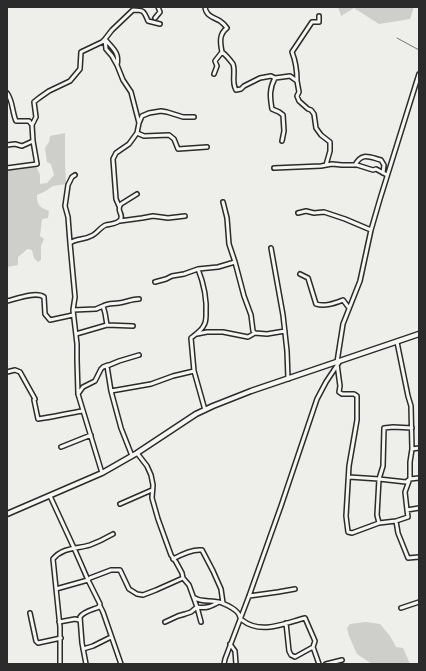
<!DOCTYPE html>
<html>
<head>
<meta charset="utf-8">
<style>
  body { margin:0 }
  #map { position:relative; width:426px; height:671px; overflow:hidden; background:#eeeeea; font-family:"Comic Neue",sans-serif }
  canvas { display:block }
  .frame { position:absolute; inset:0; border:8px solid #2b2b2b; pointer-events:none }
</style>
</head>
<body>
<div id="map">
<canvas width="426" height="671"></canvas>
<div class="frame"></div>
</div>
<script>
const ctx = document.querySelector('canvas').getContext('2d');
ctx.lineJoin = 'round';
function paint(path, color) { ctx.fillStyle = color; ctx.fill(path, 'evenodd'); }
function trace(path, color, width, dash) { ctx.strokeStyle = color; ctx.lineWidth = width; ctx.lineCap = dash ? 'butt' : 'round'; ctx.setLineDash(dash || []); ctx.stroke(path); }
paint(new Path2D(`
  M338,7H414L410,19L379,24L354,8L341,16Z
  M65,133V163L66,184L53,186L44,192L37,195C37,205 39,207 49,211L48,218L42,219L40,236L44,239L41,246V260L38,262L34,258L32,250L27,249L24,252L18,257V265L7,267V170H18L36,166L40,175V184L47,183L54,175L51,164L47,162L45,148L49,142L50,136Z
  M366,622L380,624L390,636L396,647L403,648L410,664H373L369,662L357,654L349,636L347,628L350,624Z`), '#cececa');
trace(new Path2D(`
  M397,38L419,50`), '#757573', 1);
const street = new Path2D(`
  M205,7C206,16 213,17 220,21C223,23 225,25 227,28C219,34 220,42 222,52
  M155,18L160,12L158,7
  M214,74L217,66L215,61L222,52C226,55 230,60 233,64C236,73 231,81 236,90L241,89L244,86L260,78L271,76L275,78L290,76L297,81L299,92L297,96L299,101L308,109L311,110L314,114L316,128L321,135L330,142V151L326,165
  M275,78C269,89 270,97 272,109L279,112L283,115L284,131L282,141
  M297,81C297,71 296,62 292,52L312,22H319V16
  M7,93C13,101 12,112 16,121H29L32,125
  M139,123L142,116L149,113L161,111L167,112L183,117H194
  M137,133L144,136L169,135L174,139L178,149L207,147
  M7,145L15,144L22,146L33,141L32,125L36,117L34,102L39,98L49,91L70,81L80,69L81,52L102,42L105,39C112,48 120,52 117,65
  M355,165C362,152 369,157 381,160L384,165L383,173
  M7,168L37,164L33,141
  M274,168L321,166L332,164L342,165H357L373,170L376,169L387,175
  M223,202L227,218L229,244L235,262L244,296L251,315L253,331L255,333L267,334L285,331
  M119,206L116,199L113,159L116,153L129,144L137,133L139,123L131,92L123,80L117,65L112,56L106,49L105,39L112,30L133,10C144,10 144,11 148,21L160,24
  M298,213L306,211L314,213L324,212L345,219L371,230
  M120,221L142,218L153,216L168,218L185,216
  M70,243L68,217L65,206L68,185L72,177L75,175
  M271,248L283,315L287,351L288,379
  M198,269C204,284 207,299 206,315C206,318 206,322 204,325C202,330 196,334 191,338L194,371L205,410
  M300,274L308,278L316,304C325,307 335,303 343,300L349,308
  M155,282L166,279L172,276L184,274L198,269L218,267L235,262
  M7,301C16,299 36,291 44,297L45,314L50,320L73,315
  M103,306C108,303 113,304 119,303C126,302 132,299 139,299
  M73,310L96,309L103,306L105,313L107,325
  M76,334L107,325L133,326
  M197,334L207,332H223L248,337L255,333
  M397,342L408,396L411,406L412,449L419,448
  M337,362L343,324L360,281L371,230L380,199L419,74
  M337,364L340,386L339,392L342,394H354L357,396V420L349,466L346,516L348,532L352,533L379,523L396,521L408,517L407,510
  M7,372L15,370L20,372L35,399
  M111,391L151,384L173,376L194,371
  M78,394L83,387L95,381L101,369L103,367L108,365
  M34,400L38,419C54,417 68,413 83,411
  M61,447L91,435
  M412,449L410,462V479L419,478
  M137,453L147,466L151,475L153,485L152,498L158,519L171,555L176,562L182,573L183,578L189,585L197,607C206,609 212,606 219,602
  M132,456L121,428L111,391L107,366L119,361L139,355
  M102,473L78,394L77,360V344L73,310L75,297L70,243C77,238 84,240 91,236C97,234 100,227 106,225C111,224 118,224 121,219C123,213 116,211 121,204L137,194
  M349,477L379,479L383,466L384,428L393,427L412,428
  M409,481L405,492L407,510L419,508
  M50,496L74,548L88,580L100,604L99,607C92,610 84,611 80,617L82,643L86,664
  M120,504L152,490
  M396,521L398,533L408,558L419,557
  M379,523L377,515L379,479L406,482L410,479
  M173,559C182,554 192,549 202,550L213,571L221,589L223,603
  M56,589L88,580L90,578L111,570H120L129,589L137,594L143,595L156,590L183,578
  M249,596L278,592L295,589
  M195,598C202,603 213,599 222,603C227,605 234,608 238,613C240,615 239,618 242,620C261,635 285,623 305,618L315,641L313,647
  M100,606L103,612L121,664
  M401,608L419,602
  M30,613L36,641L38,643L61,638
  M59,622L75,619L79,620
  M165,622L178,616L185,614L191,612L197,607L201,622
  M286,623L289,651L291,655L295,657L313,647L319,664
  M230,644L235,651L236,664
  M83,649L93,646L111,637
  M60,664V627L53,559C63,547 77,549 90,545C98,542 106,538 113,534
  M224,664L225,659L249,596L281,506L317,399L326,382L340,361
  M326,664L342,660`);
const secondary = new Path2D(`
  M7,514L102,473L137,453L196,414L213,406L251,391L419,334`);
trace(street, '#2b2b2b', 6);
trace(secondary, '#2b2b2b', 7);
trace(street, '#f6f6f2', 3);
trace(secondary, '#f6f6f2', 4);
</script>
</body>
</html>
